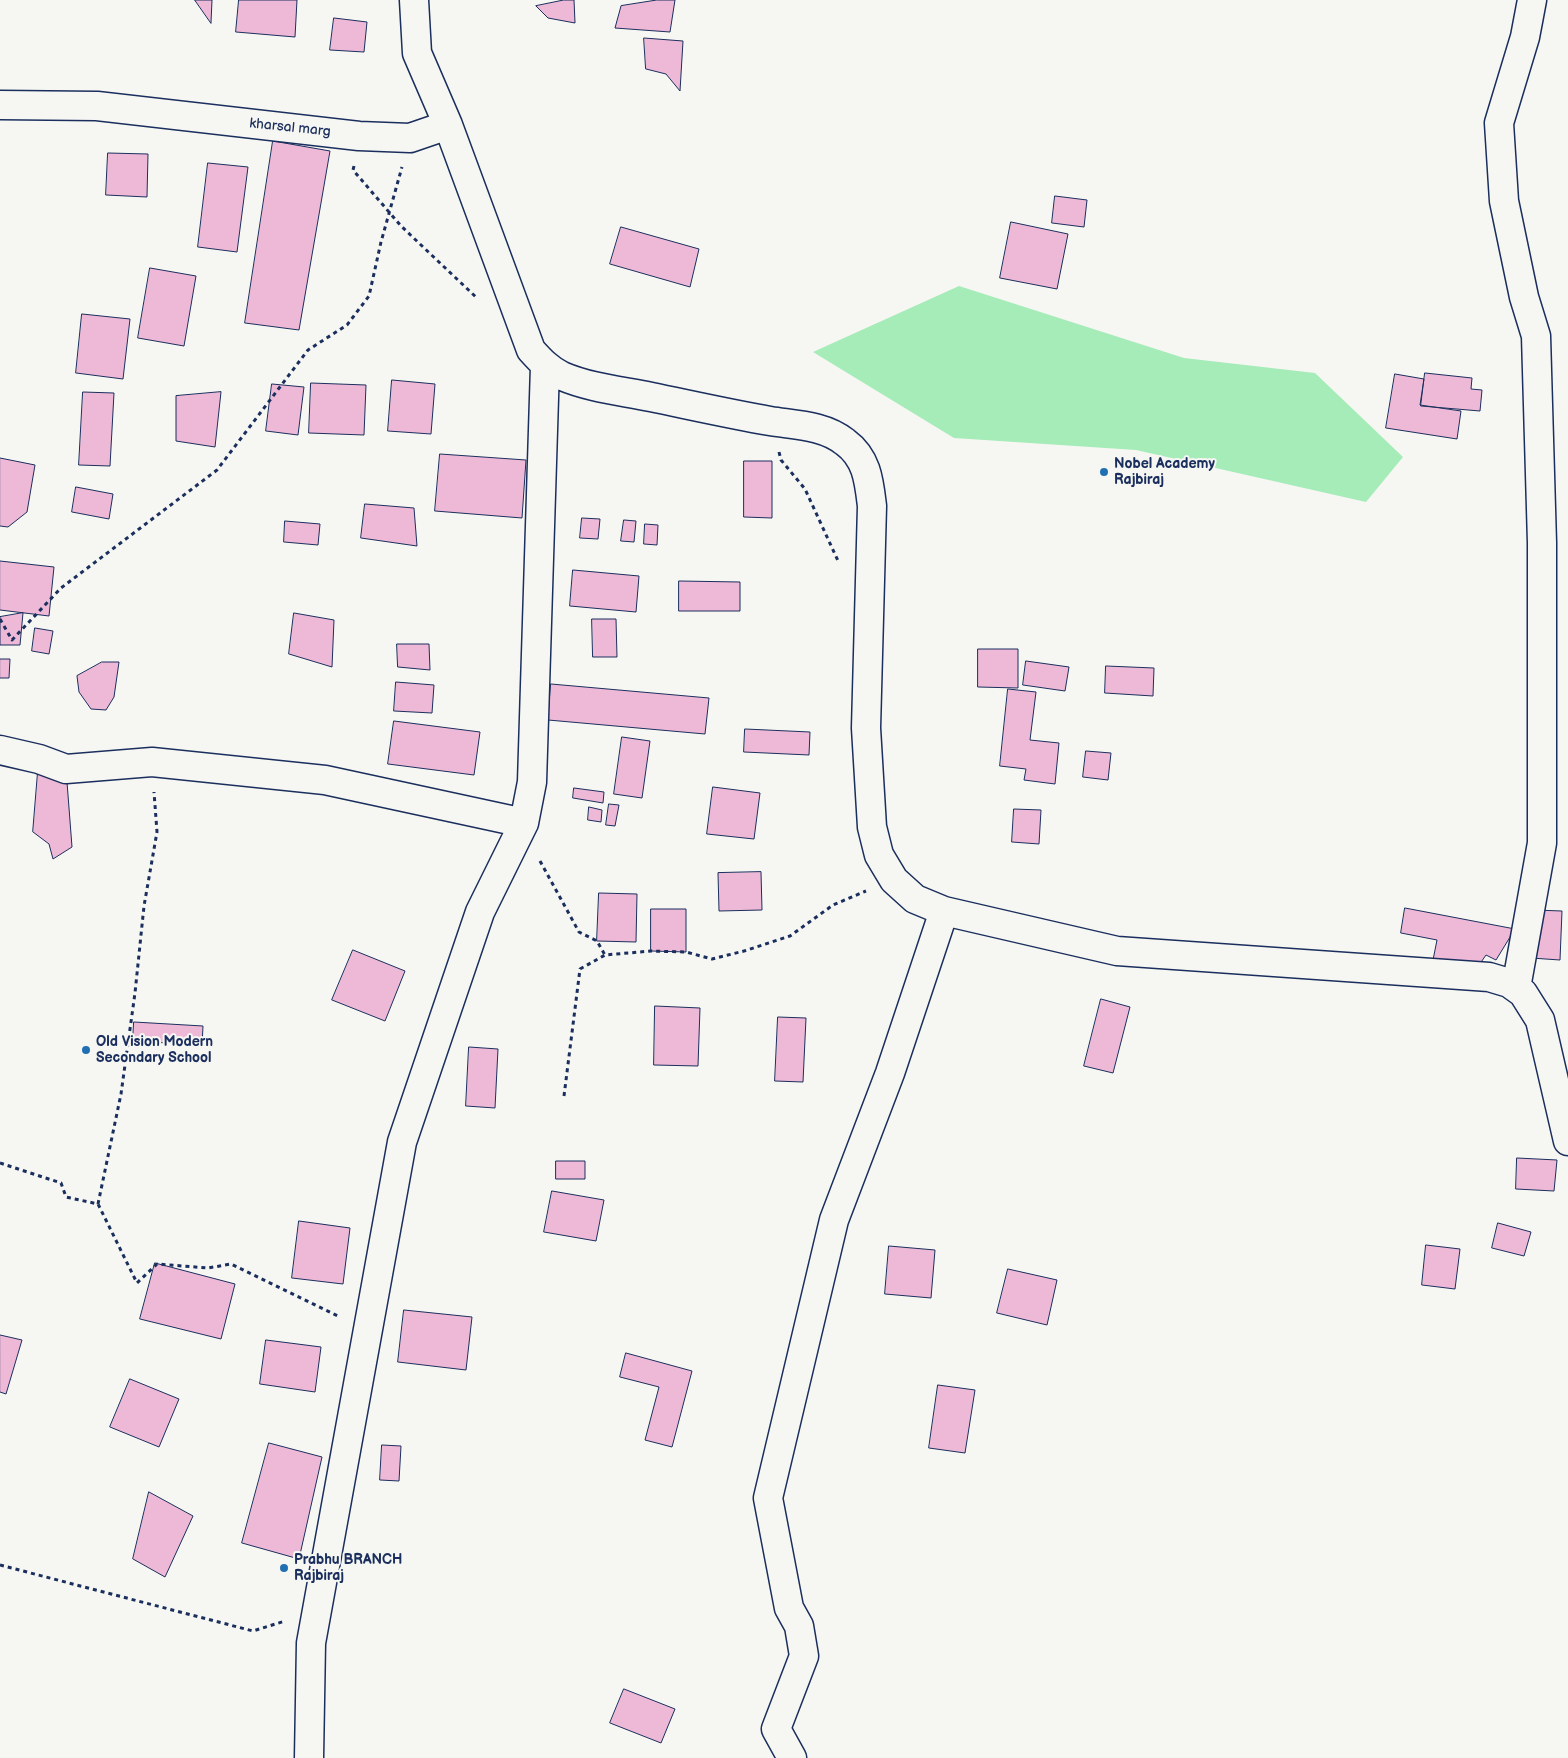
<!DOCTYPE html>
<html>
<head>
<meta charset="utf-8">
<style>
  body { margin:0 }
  canvas { display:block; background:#f6f6f2 }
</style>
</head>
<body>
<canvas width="1568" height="1758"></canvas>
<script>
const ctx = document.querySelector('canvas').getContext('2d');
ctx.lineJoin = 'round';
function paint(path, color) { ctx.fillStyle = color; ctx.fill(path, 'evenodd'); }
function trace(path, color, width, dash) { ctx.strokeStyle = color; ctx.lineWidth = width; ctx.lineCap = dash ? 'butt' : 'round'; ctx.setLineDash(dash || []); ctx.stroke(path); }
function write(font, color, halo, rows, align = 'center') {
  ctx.font = font + ' "Balsamiq Sans",sans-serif'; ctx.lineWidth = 4; ctx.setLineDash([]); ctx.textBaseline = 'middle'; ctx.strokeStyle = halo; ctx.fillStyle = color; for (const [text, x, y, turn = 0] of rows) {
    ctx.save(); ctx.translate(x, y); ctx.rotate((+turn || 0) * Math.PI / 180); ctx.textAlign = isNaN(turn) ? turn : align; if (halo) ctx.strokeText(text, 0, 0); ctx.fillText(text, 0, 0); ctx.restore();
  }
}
paint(new Path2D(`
  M959,286L1184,358L1315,373L1403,457L1366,502L1136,450L954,438L813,352Z`), '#a5ecb8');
const building = new Path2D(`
  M195,0H212L211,23Z
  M239,0H297L295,37L236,32Z
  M564,0H574L575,23L548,18L536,6Z
  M657,0H675L670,32L615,28L621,6Z
  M334,18L367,22L364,52L330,50Z
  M644,38L683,41L680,91L666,74L646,69Z
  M273,141L330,151L299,330L245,323Z
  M108,153L148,154L147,197L106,195Z
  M208,163L248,167L237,252L198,247Z
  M1055,196L1087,200L1084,227L1052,223Z
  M1011,222L1068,234L1057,289L1000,278Z
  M621,227L699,249L690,287L610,264Z
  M150,268L196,276L184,346L138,338Z
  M82,314L130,319L123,379L76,373Z
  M1425,373L1472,378L1471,389L1482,390L1480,411L1421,406Z
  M1395,374L1424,379L1420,405L1461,411L1457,439L1386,428Z
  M392,380L435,384L431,434L388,431Z
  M311,383L366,385L364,435L309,433Z
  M272,384L304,387L298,435L266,431Z
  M83,392L114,393L110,466L79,465Z
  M221,392L215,447L176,441V396Z
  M440,454L526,460L522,518L435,511Z
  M0,458L35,465L27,512L8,527L0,526Z
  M744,461H772V518L744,517Z
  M76,487L113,494L109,519L72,512Z
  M365,504L414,508L417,546L361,538Z
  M582,518L600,519L598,539L580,538Z
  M624,520L636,521L634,542L621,541Z
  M285,521L320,524L318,545L284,542Z
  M645,524L658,525L657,545L644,544Z
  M0,561L54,567L49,616L0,610Z
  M573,570L639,576L636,612L570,606Z
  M679,581L740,582V611H679Z
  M23,613L20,645H0V617Z
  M294,613L334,620L332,667L289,654Z
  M592,619H616L617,657H593Z
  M35,628L53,631L49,654L32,651Z
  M397,644H429L430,670L398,667Z
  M978,649H1018V688L978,687Z
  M0,659H10L9,678H0Z
  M1026,661L1069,667L1065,691L1023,685Z
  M102,662H119L114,697L106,710L91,709L79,692L77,676Z
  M1106,666L1154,668L1153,696L1105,693Z
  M396,682L434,685L432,713L394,711Z
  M551,684L709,698L705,734L548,720Z
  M1008,689L1036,692L1030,740L1059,743L1055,784L1024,780L1026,769L1000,766Z
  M394,721L480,732L474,775L388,764Z
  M745,729L810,732L809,755L744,752Z
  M622,737L650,741L642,798L614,794Z
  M1086,751L1111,753L1108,780L1083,777Z
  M39,759L66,769L72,847L53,859L49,844L33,832Z
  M713,787L760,793L754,839L707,834Z
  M574,788L604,792L603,803L573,798Z
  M609,804L619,805L615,826L606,825Z
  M589,807L602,810L601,822L588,820Z
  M1014,809L1041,810L1039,844L1012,842Z
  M761,872L762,910L719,911L718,873Z
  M599,893L637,894L636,942L597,941Z
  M1405,908L1515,929L1496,960L1486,955L1477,968L1433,960L1437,940L1401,933Z
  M651,909H686V952L651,951Z
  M1534,910L1562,911L1560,960L1531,958Z
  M353,950L405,971L385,1021L332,1000Z
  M1101,999L1130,1007L1113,1073L1084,1066Z
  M655,1006L700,1008L698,1066L654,1065Z
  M778,1017L806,1018L803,1082L775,1081Z
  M134,1022L203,1026L202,1045L133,1041Z
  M469,1047L498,1049L495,1108L466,1106Z
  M1517,1158L1557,1160L1554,1191L1516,1189Z
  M556,1161H585V1179H556Z
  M552,1191L604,1200L596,1241L544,1232Z
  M299,1221L350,1228L343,1284L292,1278Z
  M1498,1223L1531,1232L1524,1256L1492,1248Z
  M1426,1245L1460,1249L1455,1289L1422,1285Z
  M889,1246L935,1250L931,1298L885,1294Z
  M155,1263L235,1284L221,1339L140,1319Z
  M1008,1269L1057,1280L1047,1325L997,1313Z
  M404,1310L472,1317L466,1370L398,1362Z
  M0,1335L22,1340L6,1394L0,1392Z
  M266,1340L321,1347L315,1392L260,1384Z
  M626,1353L692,1371L672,1447L645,1440L659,1387L620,1377Z
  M130,1379L179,1399L159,1447L110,1427Z
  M938,1385L975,1390L965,1453L929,1448Z
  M269,1443L322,1457L299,1559L242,1543Z
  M382,1445L401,1446L399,1481L380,1480Z
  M149,1492L193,1516L165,1577L133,1559Z
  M624,1689L675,1709L661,1743L610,1723Z`);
paint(building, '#eeb9d6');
trace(building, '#1b2f5e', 1);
const minor = new Path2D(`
  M414,0L417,53L448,125L531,350C540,360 549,370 562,376C590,388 622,391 651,397C690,405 730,414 770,421C795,425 824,425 845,442C867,458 869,481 872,506L866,728L872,827L879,855L894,880L915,899L944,911L1117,951L1489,977L1509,983L1523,993L1540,1020L1568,1141
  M0,105L97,106L359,136L410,138L448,125
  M0,750L39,759L66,769L152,762L325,780L524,823
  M1516,988L1542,843V543L1536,336L1524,297L1504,201L1499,123L1525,37L1532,0
  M309,1758L311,1643L402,1142L480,912L524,823L532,782L545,366
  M792,1758L776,1729L804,1656L799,1626L789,1608L768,1498L834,1220L890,1073L944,911`);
trace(minor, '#1b2f5e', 31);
trace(new Path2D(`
  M354,166L353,170L401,226L478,299
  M779,452L781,460L805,489L839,563
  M0,619L12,640L61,588L217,470L308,350L347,325L369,296L381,242L402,167
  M540,861L579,932L597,941L605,955
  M564,1096L580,969L605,955L651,951L686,952L712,959L744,951L790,936L833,905L866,891
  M0,1163L61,1183L66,1197L98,1204L137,1283L157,1264L208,1268L231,1264L340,1317
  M98,1204L121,1094L135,993L144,906L157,832L154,792
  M0,1565L253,1631L285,1621`), '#1b2f5e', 3, [4, 4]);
trace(minor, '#f6f6f2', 28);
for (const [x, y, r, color] of [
  [1104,472,5,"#1f6fb2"],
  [86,1050,5,"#1f6fb2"],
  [284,1568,5,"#1f6fb2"]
]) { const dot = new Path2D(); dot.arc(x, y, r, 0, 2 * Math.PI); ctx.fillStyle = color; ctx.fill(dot); trace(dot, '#f6f6f2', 2); }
write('14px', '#1b2f5e', '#f6f6f2', [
  ["kharsal marg",290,128,6]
]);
write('bold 14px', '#1b2f5e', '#f6f6f2', [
  ["Nobel Academy",1114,464],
  ["Rajbiraj",1114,480],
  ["Old Vision Modern",96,1042],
  ["Secondary School",96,1058],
  ["Prabhu BRANCH",294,1560],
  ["Rajbiraj",294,1576]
], 'left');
</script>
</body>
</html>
